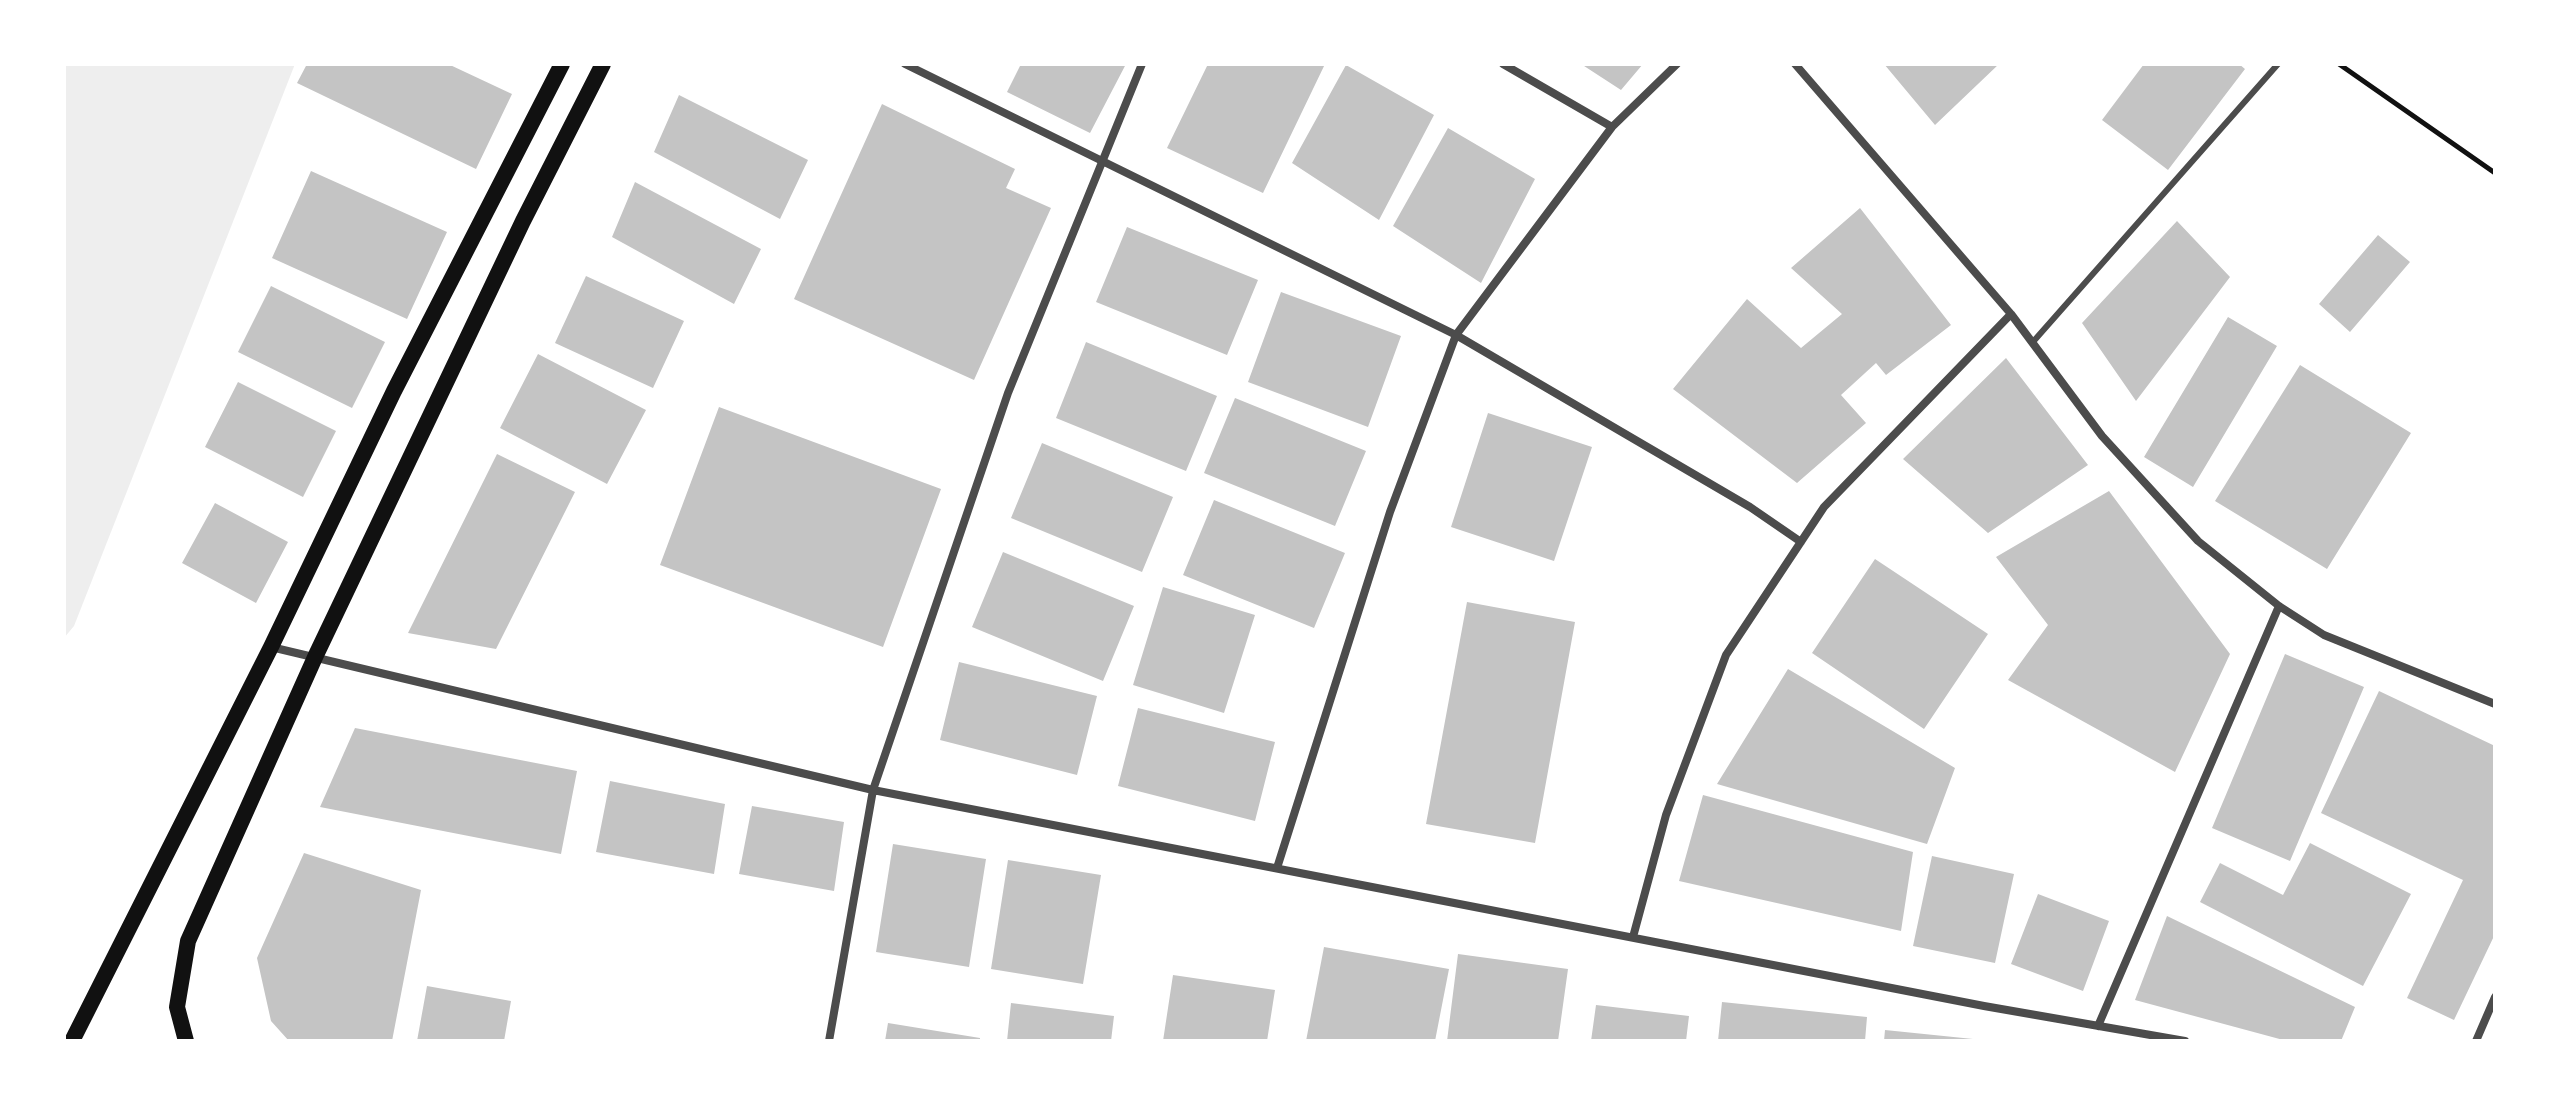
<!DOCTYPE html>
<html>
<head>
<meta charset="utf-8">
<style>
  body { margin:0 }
  #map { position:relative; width:2559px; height:1105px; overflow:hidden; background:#fff; font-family:Figtree,sans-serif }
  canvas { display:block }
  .frame { position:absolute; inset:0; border:66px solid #fff; pointer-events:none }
</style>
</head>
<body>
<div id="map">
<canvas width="2559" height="1105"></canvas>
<div class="frame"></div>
</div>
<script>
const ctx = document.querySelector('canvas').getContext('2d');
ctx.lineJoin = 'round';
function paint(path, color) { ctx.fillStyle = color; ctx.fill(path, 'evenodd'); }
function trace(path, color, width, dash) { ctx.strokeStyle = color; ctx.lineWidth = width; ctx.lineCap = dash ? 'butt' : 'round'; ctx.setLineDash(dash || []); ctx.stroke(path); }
paint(new Path2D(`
  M64,64H295L74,626L64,638Z`), '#eee');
paint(new Path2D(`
  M307,64H448L512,94L476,169L297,83Z
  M1021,64H1126L1090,133L1007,92Z
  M1208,64H1325L1263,193L1167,148Z
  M1581,64H1643L1621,90Z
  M1884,64H1999L1935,125Z
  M2144,64H2239L2245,69L2168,170L2102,120Z
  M1346,65L1434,115L1379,220L1292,163Z
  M679,95L808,160L780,219L654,152Z
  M882,104L1015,169L1006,188L1051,208L974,380L794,299Z
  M1448,128L1535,179L1481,283L1393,226Z
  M311,171L447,232L407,319L272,258Z
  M635,182L761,249L734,304L612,237Z
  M1860,208L1951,325L1886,375L1876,363L1841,395L1866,423L1797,483L1673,389L1747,299L1801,348L1842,314L1791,268Z
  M2177,221L2230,277L2136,401L2082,323Z
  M1127,227L1258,280L1227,355L1096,302Z
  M2378,235L2410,262L2350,332L2319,304Z
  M586,276L684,321L653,388L555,343Z
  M271,286L385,342L352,408L238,352Z
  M1281,292L1401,336L1368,427L1248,382Z
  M2228,317L2277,346L2193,487L2144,457Z
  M1086,342L1217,396L1186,471L1056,418Z
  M538,354L646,410L607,484L500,428Z
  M2006,358L2088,465L1988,533L1903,459Z
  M2300,365L2411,433L2327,569L2215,501Z
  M238,382L336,431L303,497L205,447Z
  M1235,398L1366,451L1335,526L1204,473Z
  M719,407L941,489L883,647L660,565Z
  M1488,413L1592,447L1554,561L1451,527Z
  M1042,443L1173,497L1142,572L1011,518Z
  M497,454L575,492L496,649L408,633Z
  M2109,491L2230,654L2175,772L2008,680L2048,625L1996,557Z
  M1214,500L1345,553L1314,628L1183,575Z
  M215,503L288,542L256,603L182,563Z
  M1003,552L1134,606L1103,681L972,627Z
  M1875,559L1988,634L1924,729L1812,653Z
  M1163,587L1255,615L1224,713L1133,685Z
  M1467,602L1575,622L1535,843L1426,824Z
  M2285,654L2364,687L2290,861L2212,828Z
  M959,662L1097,696L1077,775L940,740Z
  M1788,669L1955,768L1927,844L1717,784Z
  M2379,691L2495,746V934L2454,1020L2407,998L2463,880L2321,813Z
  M1138,708L1275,742L1255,821L1118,786Z
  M355,728L577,771L561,854L320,807Z
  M610,781L725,804L714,874L596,852Z
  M1703,795L1913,852L1901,931L1679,881Z
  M752,806L844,822L834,891L739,874Z
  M2310,843L2411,894L2363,986L2200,902L2220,863L2283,895Z
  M893,844L986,859L969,967L876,952Z
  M304,853L421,890L392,1041H289L271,1021L257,958Z
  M1932,856L2014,874L1995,963L1913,946Z
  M1008,860L1101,875L1083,984L991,969Z
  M2038,894L2109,921L2083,991L2011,964Z
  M2167,916L2355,1007L2341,1041H2287L2135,1000Z
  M1324,947L1449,969L1435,1041H1306Z
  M1458,954L1568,969L1558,1041H1447Z
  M1173,975L1275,990L1267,1041H1163Z
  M427,986L511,1001L504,1041H417Z
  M1722,1002L1867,1017L1865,1041H1718Z
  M1011,1003L1114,1016L1111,1041H1007Z
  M1596,1005L1689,1016L1686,1041H1591Z
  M888,1023L980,1038V1041H885Z
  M1885,1030L1973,1039L1972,1041H1884Z`), '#c4c4c4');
trace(new Path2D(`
  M2339,64L2495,173`), '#111', 5);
trace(new Path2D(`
  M2032,343L2278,64`), '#4c4c4c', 6);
trace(new Path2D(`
  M905,64L1456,335L1750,507L1801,542
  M1503,64L1612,127
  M1795,64L2011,314L2102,436L2198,541L2279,606L2324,635L2495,704
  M271,647L873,790L1984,1006L2185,1041
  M1277,868L1390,512L1456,335L1612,127L1677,64
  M1633,937L1666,815L1726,655L1824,507L2011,314
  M2098,1026L2279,606
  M829,1041L873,790L1008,393L1142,64
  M2476,1041L2495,997`), '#4c4c4c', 8);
trace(new Path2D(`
  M72,1041L271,647L394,391L562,64
  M186,1041L177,1007L188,941L316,655L523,221L603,64`), '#111', 16);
</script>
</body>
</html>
